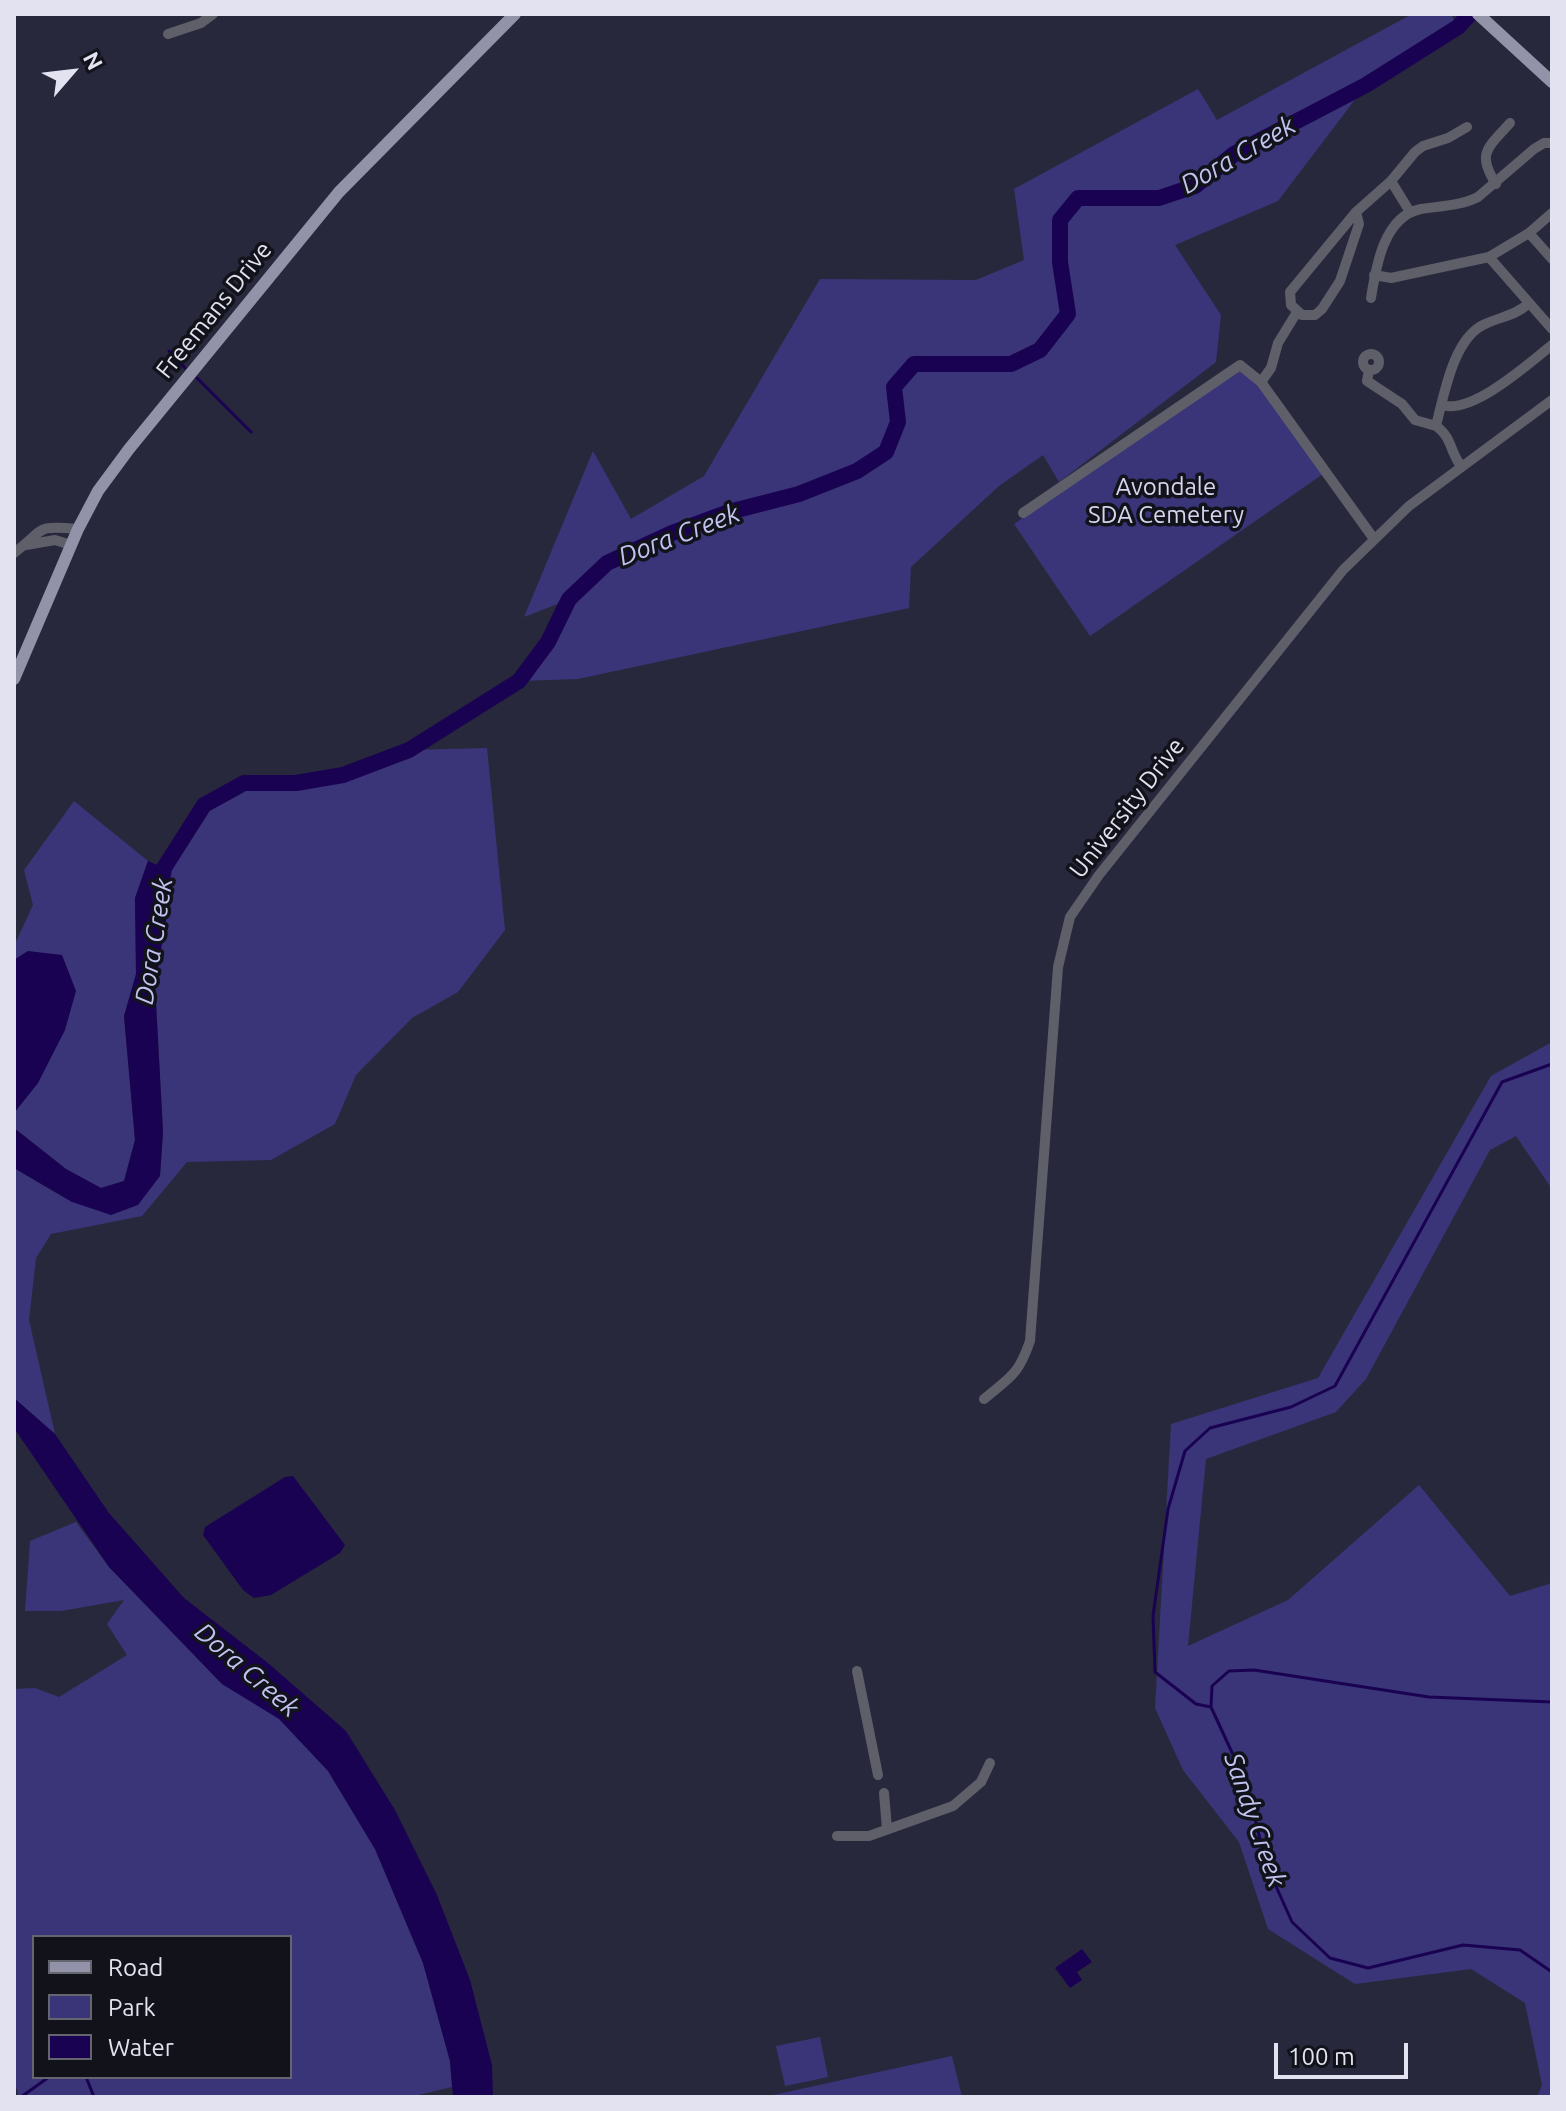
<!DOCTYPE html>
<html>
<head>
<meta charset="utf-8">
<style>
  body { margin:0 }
  #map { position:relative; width:1566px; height:2111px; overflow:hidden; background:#28283d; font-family:Ubuntu,sans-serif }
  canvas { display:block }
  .frame { position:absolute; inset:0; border:16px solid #e2e2f0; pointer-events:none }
  .legend { position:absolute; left:32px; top:1935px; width:260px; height:144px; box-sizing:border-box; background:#12121b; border:2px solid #656570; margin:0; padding:10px 14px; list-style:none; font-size:24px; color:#e2e2f0 }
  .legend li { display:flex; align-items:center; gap:16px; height:40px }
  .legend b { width:40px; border:2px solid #656570 }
  .north { position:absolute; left:32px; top:32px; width:80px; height:80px; -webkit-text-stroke:6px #12121b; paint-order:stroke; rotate:62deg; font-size:22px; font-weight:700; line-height:32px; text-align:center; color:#e2e2f0 }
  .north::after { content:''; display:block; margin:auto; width:28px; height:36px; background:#e2e2f0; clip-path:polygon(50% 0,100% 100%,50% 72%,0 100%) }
  .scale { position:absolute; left:1274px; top:2043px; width:134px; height:36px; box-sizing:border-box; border:4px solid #e2e2f0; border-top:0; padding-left:10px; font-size:24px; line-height:28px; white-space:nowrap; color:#e2e2f0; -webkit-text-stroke:6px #12121b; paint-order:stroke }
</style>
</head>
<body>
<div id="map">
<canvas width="1566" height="2111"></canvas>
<div class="frame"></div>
<ul class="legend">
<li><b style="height:10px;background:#9293a9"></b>Road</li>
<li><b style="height:22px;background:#3a3578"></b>Park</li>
<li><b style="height:22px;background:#1a0252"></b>Water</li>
</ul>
<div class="north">N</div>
<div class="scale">100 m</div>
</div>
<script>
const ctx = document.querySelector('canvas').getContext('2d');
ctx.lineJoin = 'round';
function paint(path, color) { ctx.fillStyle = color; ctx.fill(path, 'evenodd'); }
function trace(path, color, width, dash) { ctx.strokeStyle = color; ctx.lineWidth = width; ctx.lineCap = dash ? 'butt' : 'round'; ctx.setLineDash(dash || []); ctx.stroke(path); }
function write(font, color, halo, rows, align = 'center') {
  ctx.font = font + ' Ubuntu,sans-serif'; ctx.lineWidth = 7; ctx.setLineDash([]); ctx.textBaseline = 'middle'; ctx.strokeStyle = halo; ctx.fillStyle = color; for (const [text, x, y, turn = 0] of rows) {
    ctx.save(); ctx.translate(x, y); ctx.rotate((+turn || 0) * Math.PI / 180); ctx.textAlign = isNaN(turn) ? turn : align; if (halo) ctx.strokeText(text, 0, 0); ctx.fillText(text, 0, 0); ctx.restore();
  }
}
paint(new Path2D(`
  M1412,14H1451L1458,27L1366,85L1278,201L1175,245L1221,315L1216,362L1059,482L1043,455L999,486L911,567L909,608L578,679L519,681L548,642L568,600L524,617L593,451L631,519L704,476L820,279L976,280L1024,260L1014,189L1198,89L1217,120Z
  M1235,371H1241L1256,381L1323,474L1090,636L1014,524Z
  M487,748L505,930L458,992L412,1018L356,1075L335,1124L271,1160L187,1162L142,1216L51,1234L36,1258L29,1320L55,1434L14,1398V1168L72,1202L160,1176L163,1132L155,985L172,885L164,868L204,805L244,783H296L343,775L409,750Z
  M74,801L148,861L135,898L136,974L124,1016L135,1140L124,1181L101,1188L66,1169L14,1128V1113L38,1083L28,951L14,960V946L33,905L24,870Z
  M1552,1042V1189L1516,1136L1490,1150L1366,1379L1336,1412L1206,1459L1188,1646L1288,1600L1419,1485L1510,1596L1552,1583V2097H1537L1542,2085L1525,2003L1471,1969L1355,1984L1268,1929L1239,1842L1183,1770L1155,1708L1171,1424L1318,1378L1491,1076Z
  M76,1522L109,1567L222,1684L279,1718L328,1771L375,1849L423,1963L450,2061L452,2087L410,2097H19L14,2080V1689L35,1688L59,1697L127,1655L107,1624L124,1600L61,1611H25L30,1541ZM34,1937H290V2077H34Z
  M820,2037L828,2077L785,2086L776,2046Z
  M952,2056L962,2097H764Z`), '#3a3578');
paint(new Path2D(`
  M148,861L164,868L172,884L155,985L163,1132L160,1176L138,1205L111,1215L72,1202L14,1168V1128L66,1169L101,1188L124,1181L135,1140L124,1016L136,974L135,898Z
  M28,951L62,955L76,991L65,1030L38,1083L14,1113V960Z
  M14,1398L55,1434L109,1513L184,1598L268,1663L346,1731L395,1810L437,1895L470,1980L492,2065L493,2097H453L450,2061L423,1963L375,1849L328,1771L279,1719L222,1684L109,1567L14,1428Z
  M293,1476L345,1545L340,1553L271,1595L254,1598L243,1590L203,1535L205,1527L285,1477Z
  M1082,1949L1092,1962L1077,1972L1082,1980L1070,1988L1055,1968Z`), '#1a0252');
trace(new Path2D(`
  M169,351L185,368
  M197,378L251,432
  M1552,1702L1429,1697L1254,1670L1229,1671L1212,1686L1211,1707L1247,1785L1266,1864L1292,1922L1330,1958L1368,1968L1463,1945L1520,1950L1552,1972
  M1211,1707L1196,1704L1155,1672L1153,1616L1168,1509L1185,1451L1210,1428L1291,1407L1335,1386L1502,1082L1552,1064
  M86,2077L94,2097
  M21,2097L49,2077`), '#1a0252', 3);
trace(new Path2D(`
  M161,887L164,868L204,805L244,783H296L343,775L409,750L519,681L548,642L569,599L607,563L672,533L729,512L799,494L857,471L886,452L898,422L894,387L914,364H1011L1040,350L1068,314L1060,262V220L1078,198H1159L1195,186L1234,154L1366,85L1458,27L1470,14`), '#1a0252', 16);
trace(new Path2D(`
  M168,34L201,23L213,14
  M1391,181L1410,212
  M1496,184C1476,153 1488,148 1510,123
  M1356,212L1359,224L1340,281L1322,309L1315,315H1302L1291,305L1290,292L1356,212L1391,181L1415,152L1423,146L1448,138L1467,127
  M1529,233L1552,259
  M1489,257L1552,329
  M1374,275L1391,278L1489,257L1529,233L1552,213
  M1371,298C1376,266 1384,216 1421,209C1440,206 1460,206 1478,197L1534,149L1544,143H1552
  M1363 362a8 8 0 1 1 16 0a8 8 0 1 1-16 0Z
  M1369,370L1367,381L1402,404L1415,420L1436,426
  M1261,382L1271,368L1278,343L1297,312
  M1442,405C1472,415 1529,363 1552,345
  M1436,426C1444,395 1453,340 1483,325C1499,317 1515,316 1528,304
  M1436,426C1452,437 1450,452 1461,466
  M1023,513L1240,365L1261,382L1374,539
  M26,545L55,540L71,545
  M14,553C46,529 33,525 78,529
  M984,1399C1010,1377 1018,1376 1030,1341L1058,967L1070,917L1099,875L1343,570L1409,506L1552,400
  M857,1671L878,1775
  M884,1793L887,1829
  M837,1836H869L953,1806L981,1782L990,1763`), '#5f5f6a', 10);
trace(new Path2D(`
  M1478,14L1552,82
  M14,679L78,529L98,491L129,449L339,192L515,14`), '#9293a9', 12);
write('24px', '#e2e2f0', '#12121b', [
  ["Freemans Drive",214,310,-51],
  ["University Drive",1127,808,-52]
]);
write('24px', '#d5d6ed', '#12121b', [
  ["Avondale",1166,487],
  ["SDA Cemetery",1166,515]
]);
write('italic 26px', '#c1c3ef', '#12121b', [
  ["Dora Creek",1238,155,-30],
  ["Dora Creek",679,535,-21],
  ["Dora Creek",154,941,-81],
  ["Dora Creek",247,1670,41],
  ["Sandy Creek",1255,1820,71]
]);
</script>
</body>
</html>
